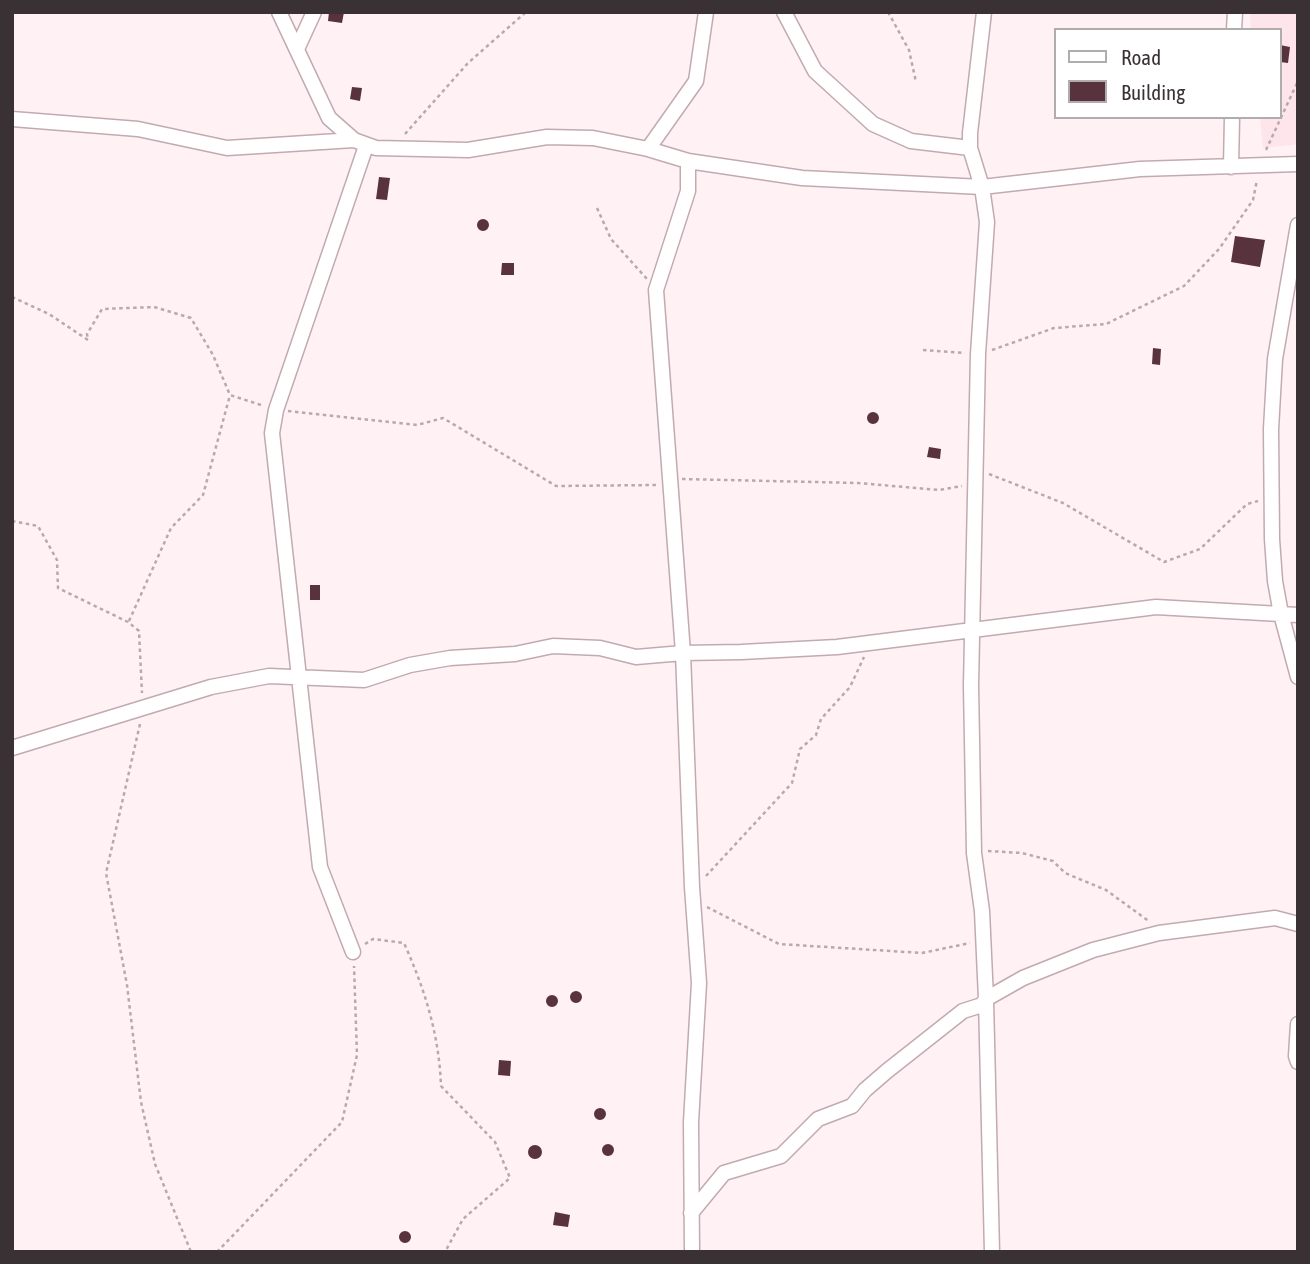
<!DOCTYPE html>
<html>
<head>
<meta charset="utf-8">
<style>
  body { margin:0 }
  #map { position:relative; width:1310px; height:1264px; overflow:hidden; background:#fff1f4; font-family:"Asap Condensed",sans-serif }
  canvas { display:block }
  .frame { position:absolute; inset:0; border:14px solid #3a3134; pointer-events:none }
  .legend { position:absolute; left:1054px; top:28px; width:228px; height:91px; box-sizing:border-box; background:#fff; border:2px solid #b0adae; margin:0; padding:9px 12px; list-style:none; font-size:21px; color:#3a3134 }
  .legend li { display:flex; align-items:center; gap:14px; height:35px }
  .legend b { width:35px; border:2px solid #b0adae }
</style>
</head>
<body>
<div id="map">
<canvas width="1310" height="1264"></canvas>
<div class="frame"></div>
<ul class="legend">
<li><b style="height:9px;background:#fff"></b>Road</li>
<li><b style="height:19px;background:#58333e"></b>Building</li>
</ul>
</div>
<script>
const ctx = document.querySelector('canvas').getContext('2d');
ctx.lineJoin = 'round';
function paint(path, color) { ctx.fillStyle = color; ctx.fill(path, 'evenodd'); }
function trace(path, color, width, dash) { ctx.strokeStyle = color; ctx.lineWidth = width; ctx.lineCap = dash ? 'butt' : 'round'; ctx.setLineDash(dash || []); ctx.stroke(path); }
paint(new Path2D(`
  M1250,12H1298V144L1263,148L1260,117H1280V30H1251Z`), '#fee4eb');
paint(new Path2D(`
  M329,12H344L342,23L328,21Z
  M1280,45L1290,47L1288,63L1280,62Z
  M352,87L362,88L360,101L350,99Z
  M379,177L390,178L387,200L376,199Z
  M477 225a6 6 0 1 1 12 0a6 6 0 1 1-12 0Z
  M1235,236L1265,240L1260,267L1231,262Z
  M502,263H514V275H501Z
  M1153,348L1161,349L1160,365L1152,364Z
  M867 418a6 6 0 1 1 12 0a6 6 0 1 1-12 0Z
  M929,447L941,449L940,459L927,457Z
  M310,585H320V600H310Z
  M570 997a6 6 0 1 1 12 0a6 6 0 1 1-12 0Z
  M546 1001a6 6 0 1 1 12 0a6 6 0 1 1-12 0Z
  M499,1060L511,1061L510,1076L498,1075Z
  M594 1114a6 6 0 1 1 12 0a6 6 0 1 1-12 0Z
  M602 1150a6 6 0 1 1 12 0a6 6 0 1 1-12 0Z
  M528 1152a7 7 0 1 1 14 0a7 7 0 1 1-14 0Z
  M555,1212L570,1215L568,1227L553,1225Z
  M399 1237a6 6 0 1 1 12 0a6 6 0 1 1-12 0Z`), '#58333e');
const minor = new Path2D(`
  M279,12L329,118L354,140
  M784,12L815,71L873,124L911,141L970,148
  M984,12L970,133V148L982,187L987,222L978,354L971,685L974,853L982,911L986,999L992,1252
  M1234,30L1235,12
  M297,49L314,12
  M12,119L138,129L227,148L354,140L376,148L468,150L547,137L593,138L648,149L688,161L802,178L982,187L1140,169L1298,164
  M648,149L696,81L706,12
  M688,161V191L656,290L683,653L692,887L699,983L691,1122L692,1252
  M1231,167L1232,117
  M1298,225L1275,359L1271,429L1272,539L1275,581L1281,614L1298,677
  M12,748L211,687L269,676L364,680L410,665L450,658L515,654L553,646L600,648L636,657L683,653L741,652L837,647L1156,607L1298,615
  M353,952L320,867L272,433L276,410L366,146
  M1298,1024L1296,1056L1298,1062
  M691,1213L724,1173L781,1156L818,1119L852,1106L865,1090L887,1071L963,1011L982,1005L986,999L1023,978L1093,950L1159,933L1275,918L1298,924`);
trace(minor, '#c1abb1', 17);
trace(new Path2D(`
  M888,12L909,50L916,82
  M405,134L468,63L526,12
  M1266,150L1298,81
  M597,208L611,239L647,279
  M12,297L49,314L88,340L87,334L102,309L154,307L191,318L213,355L230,395L264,406
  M923,350L965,353
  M992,350L1054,328L1106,324L1184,286L1219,249L1253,200L1257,180
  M288,411L417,425L443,418L556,486L656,485
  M989,474L1063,503L1164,562L1200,549L1247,504L1258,501
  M682,479L858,483L939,490L962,486
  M12,521L38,526L57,560L58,588L128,622L139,631L142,693
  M129,621L171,528L203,495L230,395
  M140,724L106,873L127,985L141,1102L155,1164L191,1252
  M988,851L1022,853L1053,861L1065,873L1106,890L1150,922
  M706,876L792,783L800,749L816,735L821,719L850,687L864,657
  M707,907L779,944L922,953L970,943
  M365,944L373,939L404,943C425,990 439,1034 441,1086L495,1142L510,1178L463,1219L445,1252
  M217,1252L342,1122L357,1055L354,966`), '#b6aaad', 2.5, [3.5, 3.5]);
trace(minor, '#fff', 14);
</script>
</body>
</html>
